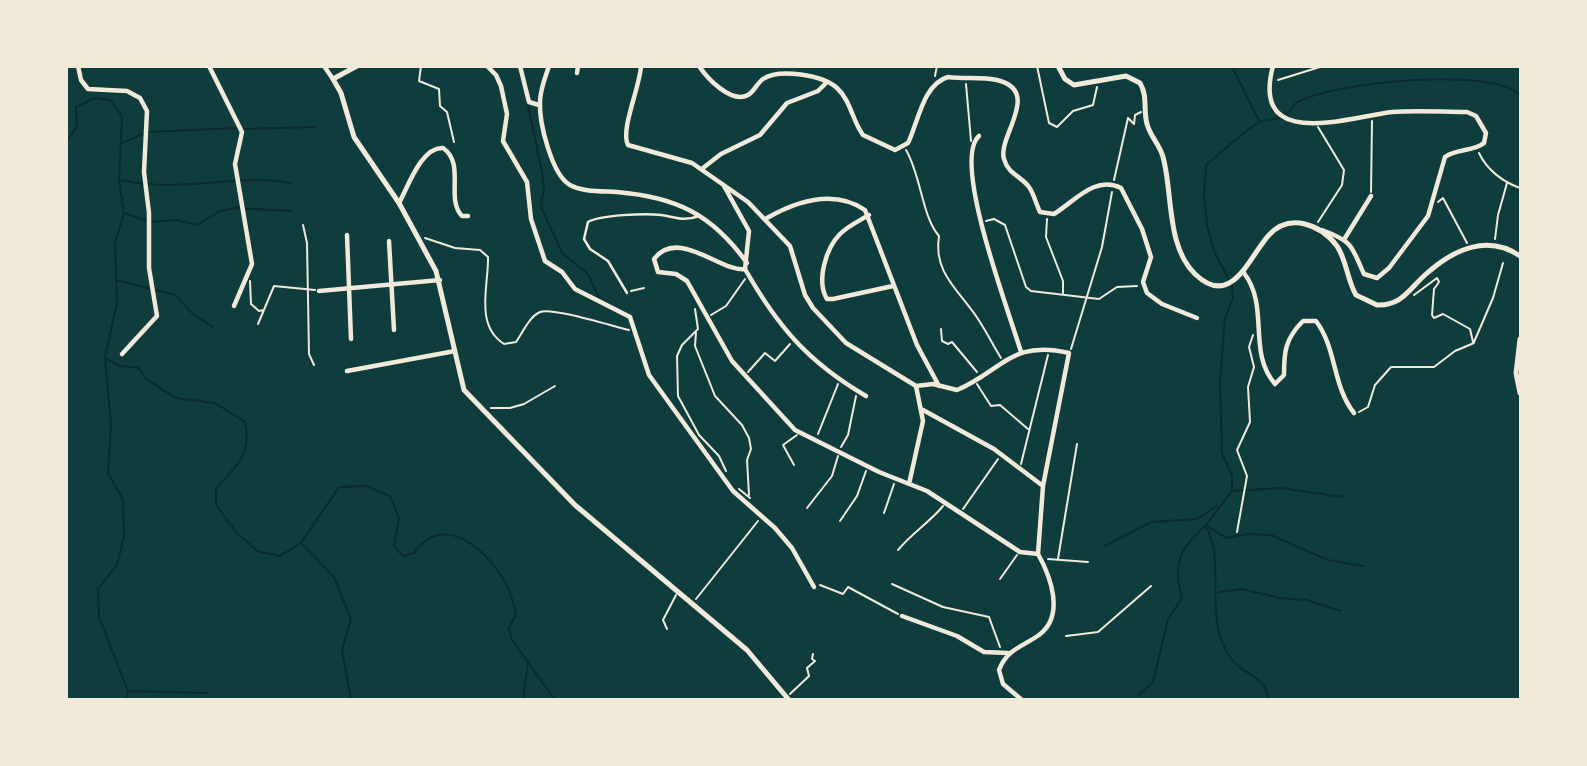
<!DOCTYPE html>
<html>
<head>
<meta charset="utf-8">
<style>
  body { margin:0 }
  #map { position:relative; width:1587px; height:766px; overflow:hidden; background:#0f3d3e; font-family:Ubuntu,sans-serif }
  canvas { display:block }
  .frame { position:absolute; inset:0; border:68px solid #f1e9da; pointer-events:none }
</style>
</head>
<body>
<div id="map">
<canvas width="1587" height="766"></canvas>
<div class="frame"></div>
</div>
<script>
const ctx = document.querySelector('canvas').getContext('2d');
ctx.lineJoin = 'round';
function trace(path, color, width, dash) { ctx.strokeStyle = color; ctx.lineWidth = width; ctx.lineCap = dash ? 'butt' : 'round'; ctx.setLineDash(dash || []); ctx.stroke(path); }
trace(new Path2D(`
  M1232,66L1259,121
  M528,106L541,167L544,186L541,207L562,253L588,274L599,298
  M243,129L315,127
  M148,132L237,128
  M66,142L77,127L76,107L95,98L110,100L122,116L119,180L124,213L115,243L117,302L105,358L111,425L108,473L123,500L124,536L117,565L98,589L99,617L128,691L125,700
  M122,143L143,134
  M120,180L143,184
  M148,184C195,189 243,174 290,183
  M124,213L151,222L177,220L197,225L220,211L236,208L291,211
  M116,280L175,295L194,315L213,327
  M601,303L611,309
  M105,358L120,366L139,368L146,379L176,398L215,403L245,422C252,454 237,466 216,488V505L236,532L257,551L280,556L301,543L339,487L366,486L390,496L399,518L394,546L403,556L414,553C444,508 492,554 508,588C512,596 514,606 516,614L509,628L512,640L555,700
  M1233,491L1281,488L1343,497
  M302,544L334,577L351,619L342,650L351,700
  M1105,546L1151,522L1197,519L1217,506
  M1219,592L1242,589L1280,598L1306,600L1341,611
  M128,691L207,693
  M1139,695L1153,682L1168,619L1182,598C1172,563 1180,549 1206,525L1226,538L1248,534L1271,535L1328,560L1363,566
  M523,700L528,663
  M1267,700C1269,677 1244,675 1233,661C1207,629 1219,587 1214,551C1213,542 1209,533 1206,525L1232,491V476L1222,453L1220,382L1225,318L1233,298L1232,286L1214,251L1207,225L1204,194L1206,165C1213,159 1253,124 1260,122C1269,118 1277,121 1286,115C1290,112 1292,106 1296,103C1332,82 1491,66 1520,95`), '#0a2a2b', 2);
trace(new Path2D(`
  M421,66L419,81L439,89L440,106L447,112L454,142
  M1037,66L1049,123L1057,127L1073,111L1093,105L1097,87
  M935,76L937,66
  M1278,80L1323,66
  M966,84L971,141
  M906,150C921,175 922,217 939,236C933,273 959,290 978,319C986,331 993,345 1001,358
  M1479,153C1487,170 1503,182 1520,188
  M1114,180L1128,118L1134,124L1135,115L1141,112
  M1371,192L1372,121
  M1438,202L1443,198L1467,243
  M1047,219L1046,237L1063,281V293
  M986,221L994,219L1005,225L1026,287L1031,291L1099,299L1117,287L1137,286
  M1318,222L1342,185L1344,170L1318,127
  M303,225L307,243L309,354L314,365
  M425,238L455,248L480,250L488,257C489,284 474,325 504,344L516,342C523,332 529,317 540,312C552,307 612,326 629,330
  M1495,239L1498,215L1507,183
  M250,281L251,304L259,311L264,310
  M631,291L644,288
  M1414,295L1437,278L1439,282L1434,289L1432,315L1434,318L1443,314L1470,329L1473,342
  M695,309L698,329L682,345L677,356L678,396L699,435L719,456L726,471
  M711,315L726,306L745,279
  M258,324L274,286L315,290
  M941,329L942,341L948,344L952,342L977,372
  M696,333L695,346L715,396L742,425L749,438L751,449L747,460L749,495
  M1474,342L1493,298L1503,263
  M1071,349L1102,247L1112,192
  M748,372L765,353L775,361L790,344
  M977,384L991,406L1000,405L1028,429
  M491,408H510L524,404L555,386
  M1359,412L1368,407L1375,385L1391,367H1434L1455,351L1474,343
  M818,434L838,384
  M841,447L848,435L856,396
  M1021,464L1048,355
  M794,465L783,445L797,435
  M739,489L750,498
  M807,508L832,476L838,456
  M963,509L998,459
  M884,513L894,484
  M840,521L857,496L866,471
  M1237,532L1247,476L1237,450L1250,422L1248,387L1254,367L1249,347L1253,335
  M898,550C912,533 930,522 943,506
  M1048,559L1088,562
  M1058,559L1077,444
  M1000,579L1017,555
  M892,584L943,607L989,617L1000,647
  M820,585L843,594L848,587L898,614
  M696,599L758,521
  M1066,636L1098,632L1151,586
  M790,694L809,676L807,668L815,661L812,659L813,654`), '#f1e9da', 2);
trace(new Path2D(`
  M667,629L663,620L676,595`), '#f1e9da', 2);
trace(new Path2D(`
  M627,293L608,261L590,249L584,239L588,222C600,215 645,213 661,215C676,217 683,222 699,216`), '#f1e9da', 2.5);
trace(new Path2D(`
  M78,66L81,80L88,89L127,91L140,98L147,111L144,172L149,213V268L157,316L122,354
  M209,66L242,132L235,164L252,264L234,306
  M324,66L333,79
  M487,66L496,75L501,86L507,114L503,141L527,182L531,219L545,261L562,272L575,289L630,317L649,375L733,491L775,528L792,548L814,587
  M520,66L529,102L539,105
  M549,66C545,78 540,90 540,102C539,123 552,175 570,185C582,192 603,191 617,192C676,197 712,214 747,263
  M641,66C640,87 620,130 628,145L692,163L748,202L790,246L805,295L813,308L846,343L916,386L923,421L909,484
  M699,66C707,78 731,104 748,95C754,92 757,83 763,79C779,68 823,75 837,88C851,101 852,120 863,135L895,150L908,143C918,123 923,84 948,77C964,79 982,77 997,80C1043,91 997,137 1004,159C1008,174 1021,176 1029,187C1034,194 1036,204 1040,212L1054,214C1075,201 1095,175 1121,188L1142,229L1151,257L1143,282L1147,293L1162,304L1197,318
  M1273,66C1250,152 1349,117 1392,112C1417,110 1442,112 1467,112L1476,116L1486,133L1484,143C1473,152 1458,148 1445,157L1428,216L1389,268L1377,278L1364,274C1351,246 1354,242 1322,230
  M577,73L578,66
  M979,136C951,161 1010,314 1021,352
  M703,168L721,154L760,135L787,103L818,91L827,82
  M724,186L749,231L745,269
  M399,203C408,187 421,147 443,148C466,164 445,198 462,216H468
  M869,215C859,221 848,226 840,234C826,248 816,281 827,299H833L893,286
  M767,218C797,201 834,189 865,210L917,345L939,386
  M347,235L351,339
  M1345,238L1371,196
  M389,241L394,330
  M745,269C722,273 678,227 654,259L658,272L676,274L687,281L732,361L795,430L879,472L927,491L1020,552L1038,554
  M745,269C778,327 808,362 866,396
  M1244,273C1270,307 1247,352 1275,384L1284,375C1284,352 1285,339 1303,321H1316C1337,349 1332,385 1354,413
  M319,291L440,280
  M347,371L455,351
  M916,386L933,384L957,390C1002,371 1011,339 1069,353L1043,486L1038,554
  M923,410L994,449L1043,486
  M902,616L957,636L984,652L1008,653
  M1022,700L1003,684L999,670C1007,649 1022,647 1039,635C1065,616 1051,577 1038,554`), '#f1e9da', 4.5);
trace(new Path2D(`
  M357,66L333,79L341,93L354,137L399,203L436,271L464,390L575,505L747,650L789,700
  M1058,66L1065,79L1074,85L1126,76L1140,83C1148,96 1143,110 1147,124C1150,136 1160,145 1163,157C1173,193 1166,246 1195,274C1232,310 1250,255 1269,235C1290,212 1321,225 1337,246C1347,261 1347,280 1356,295L1377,305C1402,306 1409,289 1426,274C1454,249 1488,234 1520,256
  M1520,339L1516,373L1520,393`), '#f1e9da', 5);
</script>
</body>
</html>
